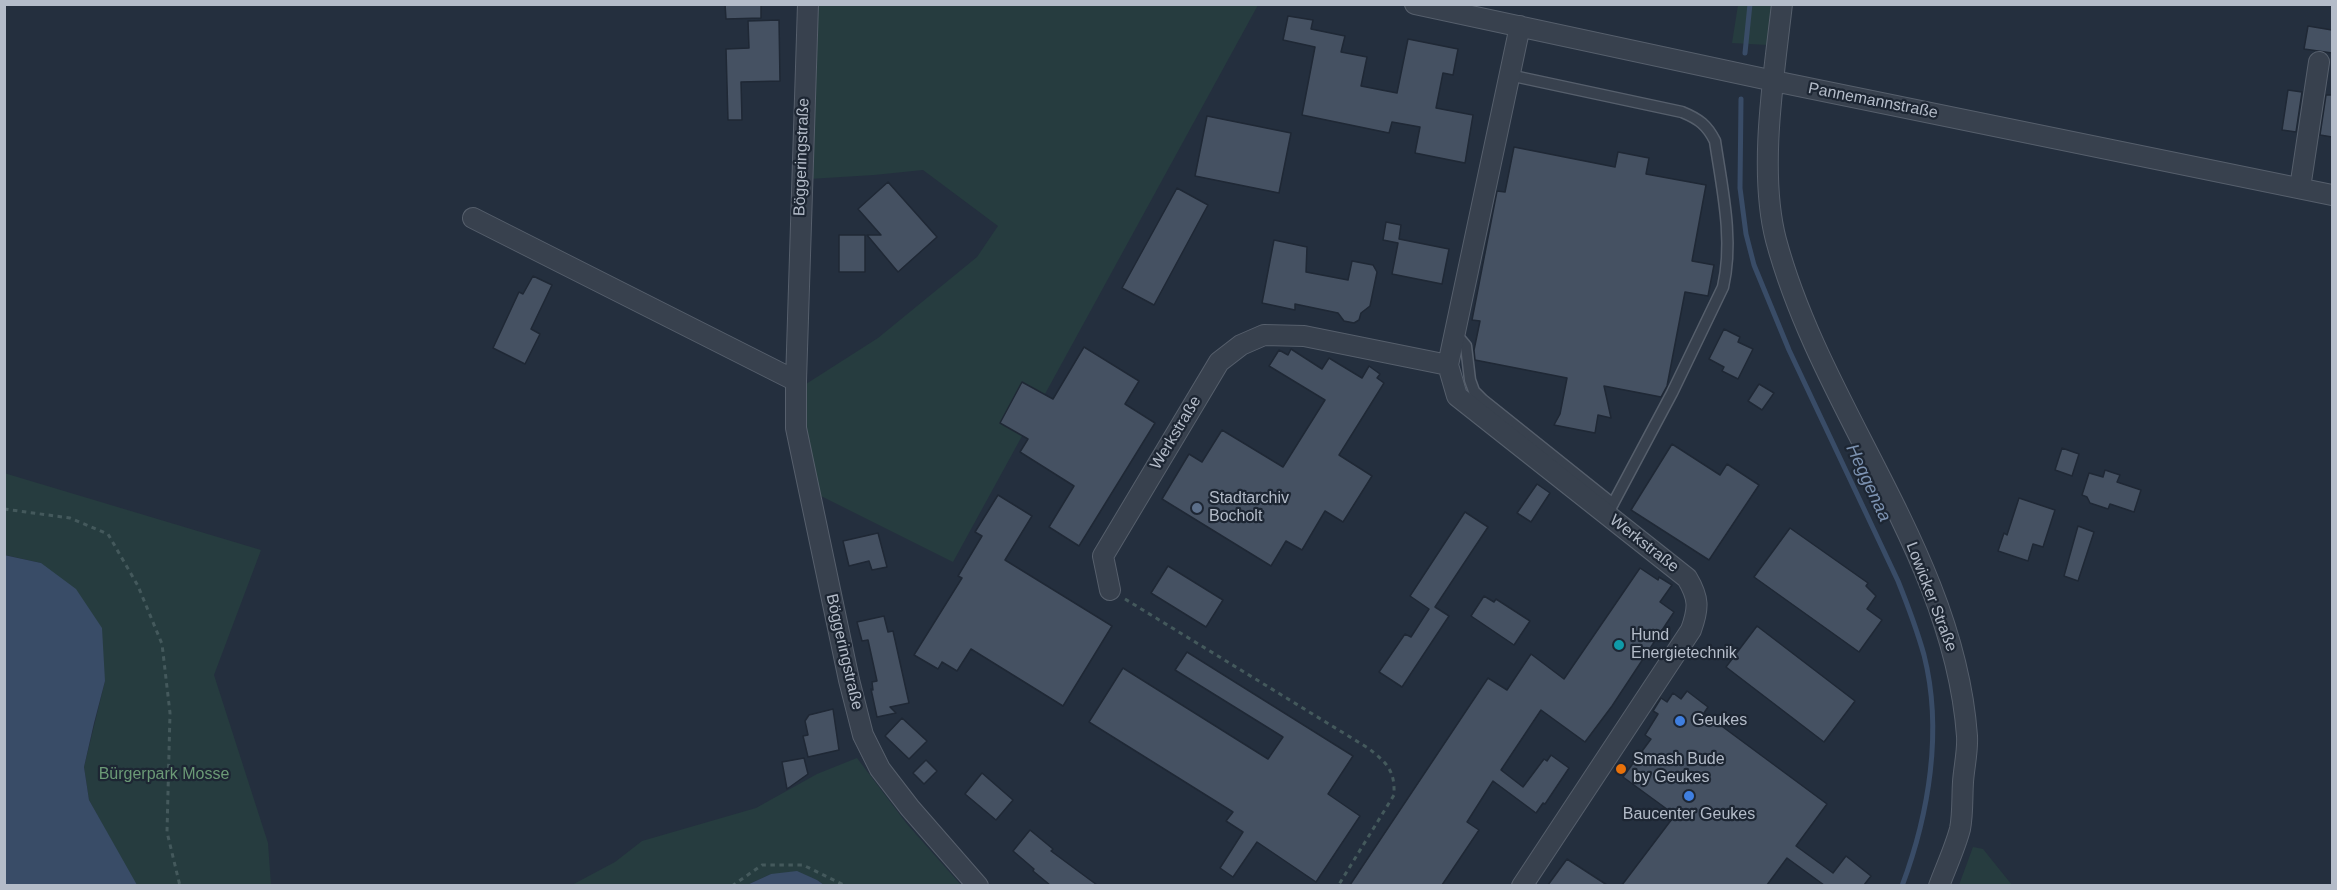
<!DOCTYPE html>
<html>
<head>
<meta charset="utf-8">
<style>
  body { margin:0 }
  #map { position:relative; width:2337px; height:890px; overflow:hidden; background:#242f3e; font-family:Arial,sans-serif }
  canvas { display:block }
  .frame { position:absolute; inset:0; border:6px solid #b4bcc9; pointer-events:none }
</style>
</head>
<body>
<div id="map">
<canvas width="2337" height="890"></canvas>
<div class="frame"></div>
</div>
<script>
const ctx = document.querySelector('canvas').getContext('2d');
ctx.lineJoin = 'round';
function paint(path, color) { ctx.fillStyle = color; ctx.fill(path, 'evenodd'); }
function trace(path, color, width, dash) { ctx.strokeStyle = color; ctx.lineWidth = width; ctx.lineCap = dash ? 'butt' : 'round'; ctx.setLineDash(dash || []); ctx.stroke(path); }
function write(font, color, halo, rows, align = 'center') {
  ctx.font = font + ' Arial,sans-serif'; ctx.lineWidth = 4.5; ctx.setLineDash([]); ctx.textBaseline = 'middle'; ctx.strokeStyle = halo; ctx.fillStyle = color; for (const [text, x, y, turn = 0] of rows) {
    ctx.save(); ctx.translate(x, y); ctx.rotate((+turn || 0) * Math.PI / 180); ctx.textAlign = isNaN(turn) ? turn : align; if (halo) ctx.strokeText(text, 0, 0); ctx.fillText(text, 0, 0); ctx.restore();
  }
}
paint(new Path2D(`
  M818,5H1258L953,562L817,494L802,409L806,384L878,338L977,257L998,226L923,170L874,175L809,179Z
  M1738,5H1773L1768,45L1732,43Z
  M4,473L261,550L214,675L268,843L271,885L137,886L135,884L89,800L84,767L105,681L41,563L5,555Z
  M857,758L907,824L961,885H824L817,880L771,874L747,885L570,886L615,862L642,841L756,808L817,774Z
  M1973,847L1983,849L2012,885H1959Z`), '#263c3f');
paint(new Path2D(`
  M4,555L41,563L76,589L102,628L105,681L94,723L84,767L89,800L137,885H5Z
  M797,871L817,880L824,885H747L771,874Z`), '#394c67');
trace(new Path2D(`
  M1745,53L1750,4
  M1741,99L1740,188L1746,234L1754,265L1789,350L1898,581C1908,606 1917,630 1924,655C1943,730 1929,814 1902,886`), '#394c67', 5);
const building = new Path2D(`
  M725,4H761V18L726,19Z
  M1288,16L1313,20L1311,29L1345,36L1341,52L1367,57L1361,86L1397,93L1408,39L1458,49L1453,75L1443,73L1436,108L1473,115L1465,163L1415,153L1420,127L1392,122L1389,133L1302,115L1315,47L1283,40Z
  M779,20L780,81L741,82L742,120H728L726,49L749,48L748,21Z
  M2308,26L2332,30V53L2304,49Z
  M2288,90L2302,92L2296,132L2282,130Z
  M2326,95H2332V137L2320,135Z
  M1207,116L1291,133L1279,193L1195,176Z
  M1514,147L1615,167L1618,152L1649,158L1646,174L1706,185L1692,261L1714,265L1708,296L1685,292L1667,386L1661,397L1604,386L1611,418L1598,415L1595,433L1554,425L1560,414L1567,378L1475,360L1474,350L1480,321L1472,320L1497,191L1505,192Z
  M888,182L937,237L898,272L867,235H881L858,209Z
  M1177,188L1208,205L1154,305L1122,288Z
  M1386,222L1401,225L1399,239L1449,249L1442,284L1392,274L1398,243L1383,240Z
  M839,235H865V272H839Z
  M1274,240L1307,247L1306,272L1348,280L1352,261L1373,265L1377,272L1370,306L1361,313L1359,320L1354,323L1344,321L1338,313L1295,304V310L1262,303Z
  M533,276L552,285L531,329L540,334L525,364L493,348L519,292L523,294Z
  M1724,329L1740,337L1738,342L1753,349L1738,379L1722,371L1724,367L1709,359Z
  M1084,347L1139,381L1125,404L1155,423L1079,546L1049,527L1074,486L1020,452L1028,439L1000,423L1022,382L1053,399Z
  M1291,349L1322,369L1329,358L1362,378L1369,366L1380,374L1377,378L1384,383L1339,455L1372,476L1343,522L1325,511L1302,550L1286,541L1271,566L1162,499L1189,454L1202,462L1222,430L1283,467L1325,400L1269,366L1279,350L1288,355Z
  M1759,384L1774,393L1762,410L1748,401Z
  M1672,444L1720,475L1727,464L1759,485L1709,560L1631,510Z
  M2062,448L2079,454L2072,476L2055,470Z
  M2105,470L2120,475L2117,482L2141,490L2134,512L2110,504L2108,509L2090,503L2087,497L2082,495L2089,473L2103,477Z
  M1537,484L1550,493L1531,522L1517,513Z
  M998,495L1032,516L1005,560L1112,626L1063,706L971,649L957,671L942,662L938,669L914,655L962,578L958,576L982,536L975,532Z
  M2019,498L2055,510L2043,547L2033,544L2028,561L1998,551L2004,533L2007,535Z
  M1465,512L1488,527L1435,607L1449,616L1402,687L1379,672L1405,634L1411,637L1429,609L1410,596Z
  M2078,526L2094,532L2078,581L2064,576Z
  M1790,528L1868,583L1866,586L1876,596L1867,609L1882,620L1859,652L1754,577Z
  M878,533L887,567L872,570L869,561L849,566L843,541Z
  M1168,566L1223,600L1206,627L1151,593Z
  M1640,568L1658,580L1659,577L1672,585L1660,602L1674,612L1612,706L1585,742L1541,710L1501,770L1523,787L1544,759L1547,761L1551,755L1569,768L1545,804L1543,803L1536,813L1493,781L1467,822L1479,830L1442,885H1350L1488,678L1507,690L1531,654L1564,679Z
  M1484,596L1494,602L1496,599L1530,621L1514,645L1471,616Z
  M884,616L888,632L893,631L909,703L890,707L896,713L877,717L871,689L873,690L872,682L877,681L868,640L862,641L857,622Z
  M1757,626L1855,701L1824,742L1726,667Z
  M1187,652L1353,756L1328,794L1360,816L1316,882L1257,842L1233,877L1220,868L1243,832L1226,821L1233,812L1089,722L1123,668L1268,759L1283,737L1175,670Z
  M1687,691L1708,707L1704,713L1827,804L1796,846L1833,873L1846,856L1871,876L1864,885H1824L1787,858L1767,885H1622L1675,815L1623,777L1651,739L1645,735L1658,714L1653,711L1661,698L1667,702L1673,693L1681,699Z
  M833,709L839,750L808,757L803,736L808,735L805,721L809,715Z
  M902,718L927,741L909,759L885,736Z
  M804,758L808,774L787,789L782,762Z
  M926,760L937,771L924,784L913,773Z
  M982,773L1013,800L996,820L965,794Z
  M1030,830L1053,849L1051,851L1097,885H1050L1033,871L1034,869L1013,851Z
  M1567,859L1607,885H1548Z`);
paint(building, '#455162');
trace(building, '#1f2835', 1.5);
const service = new Path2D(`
  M1509,75L1682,112C1699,119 1707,125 1715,141C1722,188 1734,240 1723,287L1672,393L1607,515
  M1454,337L1461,340L1466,346L1470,380L1474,391L1483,400L1613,504`);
const minor = new Path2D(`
  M808,4L796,381V428L849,680L863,735L880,769L910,808L978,886
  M1415,4L1774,81L2332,195
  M1782,4C1774,75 1758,171 1776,240C1822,411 1954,555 1967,736C1968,751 1964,767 1963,782C1962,797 1963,814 1960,829C1955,848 1946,867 1939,886
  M2300,188L2319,62
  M473,218L796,381
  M1448,365L1520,26
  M1110,590L1103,556L1219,362L1241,345L1264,335L1304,336L1448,365L1457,396L1687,578C1699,598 1699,608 1691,630L1522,886`);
trace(service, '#565f6c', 13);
trace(minor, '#565f6c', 22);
trace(new Path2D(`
  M4,509L70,518L108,534L138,586L162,644L170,713L167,832L180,886
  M1125,599L1368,748C1387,763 1395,770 1394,795L1338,886
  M732,886L762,865H803L846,886`), '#44595c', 3, [4.5, 4.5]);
trace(service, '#38414e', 10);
trace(minor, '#38414e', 20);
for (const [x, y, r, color] of [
  [1197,508,6,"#5c6f8a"],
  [1619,645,6,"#0f9aa8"],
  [1680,721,6,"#3f7fe0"],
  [1621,769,6,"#e8710a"],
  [1689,796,6,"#3f7fe0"]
]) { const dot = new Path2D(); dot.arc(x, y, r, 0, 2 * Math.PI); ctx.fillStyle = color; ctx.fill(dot); trace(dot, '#1d2633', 2); }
write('16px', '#b4bcc9', '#1d2633', [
  ["Pannemannstraße",1873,101,11],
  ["Böggeringstraße",802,157,-88],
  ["Werkstraße",1176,433,-59],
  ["Werkstraße",1644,544,38],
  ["Lowicker Straße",1931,597,69],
  ["Böggeringstraße",844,652,77]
]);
write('16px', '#b4bcc9', '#1d2633', [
  ["Stadtarchiv",1209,499],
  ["Bocholt",1209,517],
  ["Hund",1631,636],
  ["Energietechnik",1631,654],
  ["Geukes",1692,721],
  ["Smash Bude",1633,760],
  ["by Geukes",1633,778],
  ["Baucenter Geukes",1689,815,"center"]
], 'left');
write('16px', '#6b9a76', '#1d2633', [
  ["Bürgerpark Mosse",164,775]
]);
write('italic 18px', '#7c92b1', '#1d2633', [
  ["Heggenaa",1868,483,65]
]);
</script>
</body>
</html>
